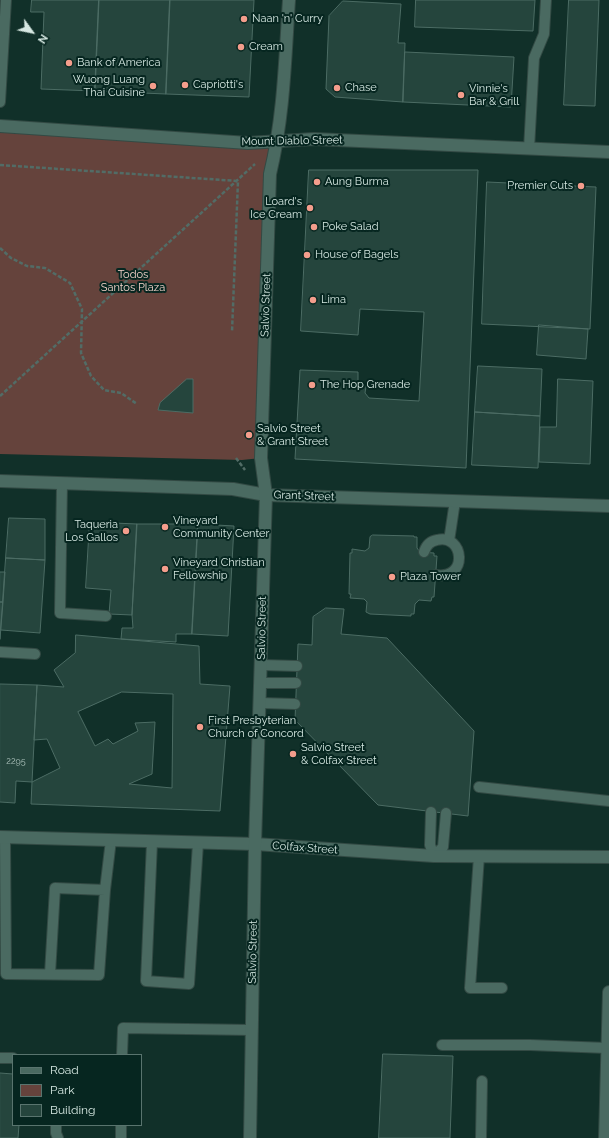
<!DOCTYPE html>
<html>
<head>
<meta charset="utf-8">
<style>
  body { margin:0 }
  #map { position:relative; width:609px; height:1138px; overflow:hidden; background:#113029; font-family:Raleway,sans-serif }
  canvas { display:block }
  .legend { position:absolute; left:12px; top:1054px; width:130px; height:72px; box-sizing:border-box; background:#062620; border:1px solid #59746e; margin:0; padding:5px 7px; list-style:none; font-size:12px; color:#d6e8e2 }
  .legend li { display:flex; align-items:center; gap:8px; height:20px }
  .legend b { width:20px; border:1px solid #59746e }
  .north { position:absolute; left:12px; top:12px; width:40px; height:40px; -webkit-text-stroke:3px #062620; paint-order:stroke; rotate:123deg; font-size:11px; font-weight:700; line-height:16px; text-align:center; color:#d6e8e2 }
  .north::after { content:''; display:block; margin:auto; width:14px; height:18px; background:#d6e8e2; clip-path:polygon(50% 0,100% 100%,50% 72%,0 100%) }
</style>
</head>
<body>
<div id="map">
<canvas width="609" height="1138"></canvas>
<ul class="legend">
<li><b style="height:5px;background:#4a6a61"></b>Road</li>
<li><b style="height:11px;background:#65433c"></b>Park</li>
<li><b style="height:11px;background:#25453d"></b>Building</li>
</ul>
<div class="north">N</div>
</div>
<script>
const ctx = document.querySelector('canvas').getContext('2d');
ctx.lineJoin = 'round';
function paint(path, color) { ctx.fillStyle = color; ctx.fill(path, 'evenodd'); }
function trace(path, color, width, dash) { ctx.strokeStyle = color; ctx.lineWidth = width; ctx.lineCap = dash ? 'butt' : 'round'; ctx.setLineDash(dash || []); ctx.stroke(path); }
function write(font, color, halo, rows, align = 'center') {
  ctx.font = font + ' Raleway,sans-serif'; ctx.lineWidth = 4; ctx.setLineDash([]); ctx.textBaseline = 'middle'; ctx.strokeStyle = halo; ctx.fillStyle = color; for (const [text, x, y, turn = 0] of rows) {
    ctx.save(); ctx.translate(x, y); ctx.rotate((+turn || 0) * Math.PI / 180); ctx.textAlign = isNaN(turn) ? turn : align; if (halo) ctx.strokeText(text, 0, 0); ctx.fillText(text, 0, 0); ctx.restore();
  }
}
paint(new Path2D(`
  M0,126L278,141L270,174L261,458L242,460L0,454Z`), '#65433c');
const building = new Path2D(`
  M32,0H99L95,91L41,89L44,12H31Z
  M99,0H170L166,94L95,91Z
  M170,0H254L249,97L166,94Z
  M416,0H535L533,31L415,27Z
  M569,0H599L595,106L564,105Z
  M343,1L401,4L398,43H405L403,102L335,97L326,89L329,16Z
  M405,52L514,57L511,107L403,102Z
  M309,170H478L466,468L295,459L300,370L358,372V383L366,386L365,393L369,398L419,401L424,312L360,309L358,335L301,331Z
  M487,182L596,187L590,329L482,324Z
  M539,325L588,329L586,359L537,355Z
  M478,366L542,369L540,416L475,412Z
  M187,379H193V413L158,410L160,403Z
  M558,379L593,381L590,464L539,462L540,427H556Z
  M475,412L540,416L538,468L472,465Z
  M9,518L45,519V560L6,558Z
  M90,522L137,524L132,615L109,614L111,590L86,588Z
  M137,524H198L192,634H176V642L121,639L122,628H133L132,615Z
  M198,524L234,526L228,636L192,634Z
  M373,535L414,536V537H417V548L420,552L434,553V556H437L434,597H432L431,601L419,600L415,604L414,614H411V616L370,614L366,612L367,602L364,599L350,598L351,594H349L350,553H352V549L365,551L369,548L370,537Z
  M6,558L45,560L40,633L1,630Z
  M0,572H5L3,602H0Z
  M0,602H3L0,639Z
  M326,608L344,609L341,634L387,638L474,731L468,816L378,805L295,720L298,644L312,645L313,617Z
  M76,635L199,646L200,684L230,686L220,811L31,804L32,782L60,768L47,739L34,740L37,685L64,687L54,670L75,653ZM122,692L173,694L172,788L129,784L152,774L155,722L135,723L138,731L113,744L108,739L95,746L78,712Z
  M0,684L37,685L32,782L16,781L15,803L0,802Z
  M383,1054L453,1056L450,1138H379Z
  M0,1073L13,1074V1125H19L18,1138H0Z`);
paint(building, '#25453d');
trace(building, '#4c6c64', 1);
const lane = new Path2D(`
  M0,102L6,0
  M529,149L534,58L544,34L546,0
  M62,483L60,613L106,616
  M449,541L455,501
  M424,552C426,546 430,541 437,540C464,533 469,580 436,575
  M0,652L35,654
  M262,665L297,666
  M261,683H296
  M261,703L295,704
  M479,787L609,801
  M431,812L430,845L434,856L443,847L446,813
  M5,837L6,974L99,975L105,890L111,840
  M152,842L146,981L189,984L198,843
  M479,856L470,988H502
  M50,974L55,888L105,890
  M442,1045H530L607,1048
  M122,1055L123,1028L251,1030
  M0,1058H13
  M56,1125V1133L58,1138
  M121,1138V1125
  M481,1138L482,1081`);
const street = new Path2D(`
  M0,126L248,143L314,139L609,152
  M0,481L233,489L266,495L609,506
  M0,837L255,844L434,856L609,857
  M605,1138L609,992`);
const secondary = new Path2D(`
  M250,1138L255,844L266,495L261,458L270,174C284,116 285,59 289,0`);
trace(lane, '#334a44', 12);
trace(street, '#334a44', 14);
trace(secondary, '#334a44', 14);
trace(new Path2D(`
  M0,165L238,181L232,332
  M0,248L11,258L27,266L45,268L70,283L82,309L81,353L91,376L104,390L121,393L137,404
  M0,396L255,164
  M236,458L245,470`), '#526c66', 2.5, [4, 2]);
trace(lane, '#4a6a61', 10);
trace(street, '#4a6a61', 12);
trace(secondary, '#4a6a61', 12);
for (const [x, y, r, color] of [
  [244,19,4,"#f49d8c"],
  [241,47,4,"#f49d8c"],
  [69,63,4,"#f49d8c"],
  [185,85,4,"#f49d8c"],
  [153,86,4,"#f49d8c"],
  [337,88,4,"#f49d8c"],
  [461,95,4,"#f49d8c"],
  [317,182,4,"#f49d8c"],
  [581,186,4,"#f49d8c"],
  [310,208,4,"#f49d8c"],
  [314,227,4,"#f49d8c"],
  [307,255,4,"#f49d8c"],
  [313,300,4,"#f49d8c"],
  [312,385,4,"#f49d8c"],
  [249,435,4,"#f49d8c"],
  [165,527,4,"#f49d8c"],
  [126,531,4,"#f49d8c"],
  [165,569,4,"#f49d8c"],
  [392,577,4,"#f49d8c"],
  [200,727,4,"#f49d8c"],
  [293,754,4,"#f49d8c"]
]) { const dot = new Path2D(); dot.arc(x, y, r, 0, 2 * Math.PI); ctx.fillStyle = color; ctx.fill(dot); trace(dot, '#062620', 1.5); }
write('9px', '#aabfb9', null, [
  ["2295",16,761]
]);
write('11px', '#d6e8e2', '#062620', [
  ["Naan 'n' Curry",252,19],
  ["Cream",249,47],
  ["Bank of America",77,63],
  ["Wuong Luang",145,80,"right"],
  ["Thai Cuisine",145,93,"right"],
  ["Capriotti's",193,85],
  ["Chase",345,88],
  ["Vinnie's",469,89],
  ["Bar & Grill",469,102],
  ["Aung Burma",325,182],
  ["Premier Cuts",573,186,"right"],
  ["Loard's",302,202,"right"],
  ["Ice Cream",302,215,"right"],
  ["Poke Salad",322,227],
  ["House of Bagels",315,255],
  ["Lima",321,300],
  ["The Hop Grenade",320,385],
  ["Salvio Street",257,429],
  ["& Grant Street",257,442],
  ["Vineyard",173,521],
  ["Community Center",173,534],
  ["Taqueria",118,525,"right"],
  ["Los Gallos",118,538,"right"],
  ["Vineyard Christian",173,563],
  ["Fellowship",173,576],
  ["Plaza Tower",400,577],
  ["First Presbyterian",208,721],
  ["Church of Concord",208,734],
  ["Salvio Street",301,748],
  ["& Colfax Street",301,761]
], 'left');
write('11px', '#d6e8e2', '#062620', [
  ["Mount Diablo Street",292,141,-1],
  ["Salvio Street",266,305,-88],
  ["Grant Street",304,496,2],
  ["Salvio Street",262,628,-89],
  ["Colfax Street",305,848,4],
  ["Salvio Street",253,952,-89]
]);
write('11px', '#f6d3cb', '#062620', [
  ["Todos",133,275],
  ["Santos Plaza",133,288]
]);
</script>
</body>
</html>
